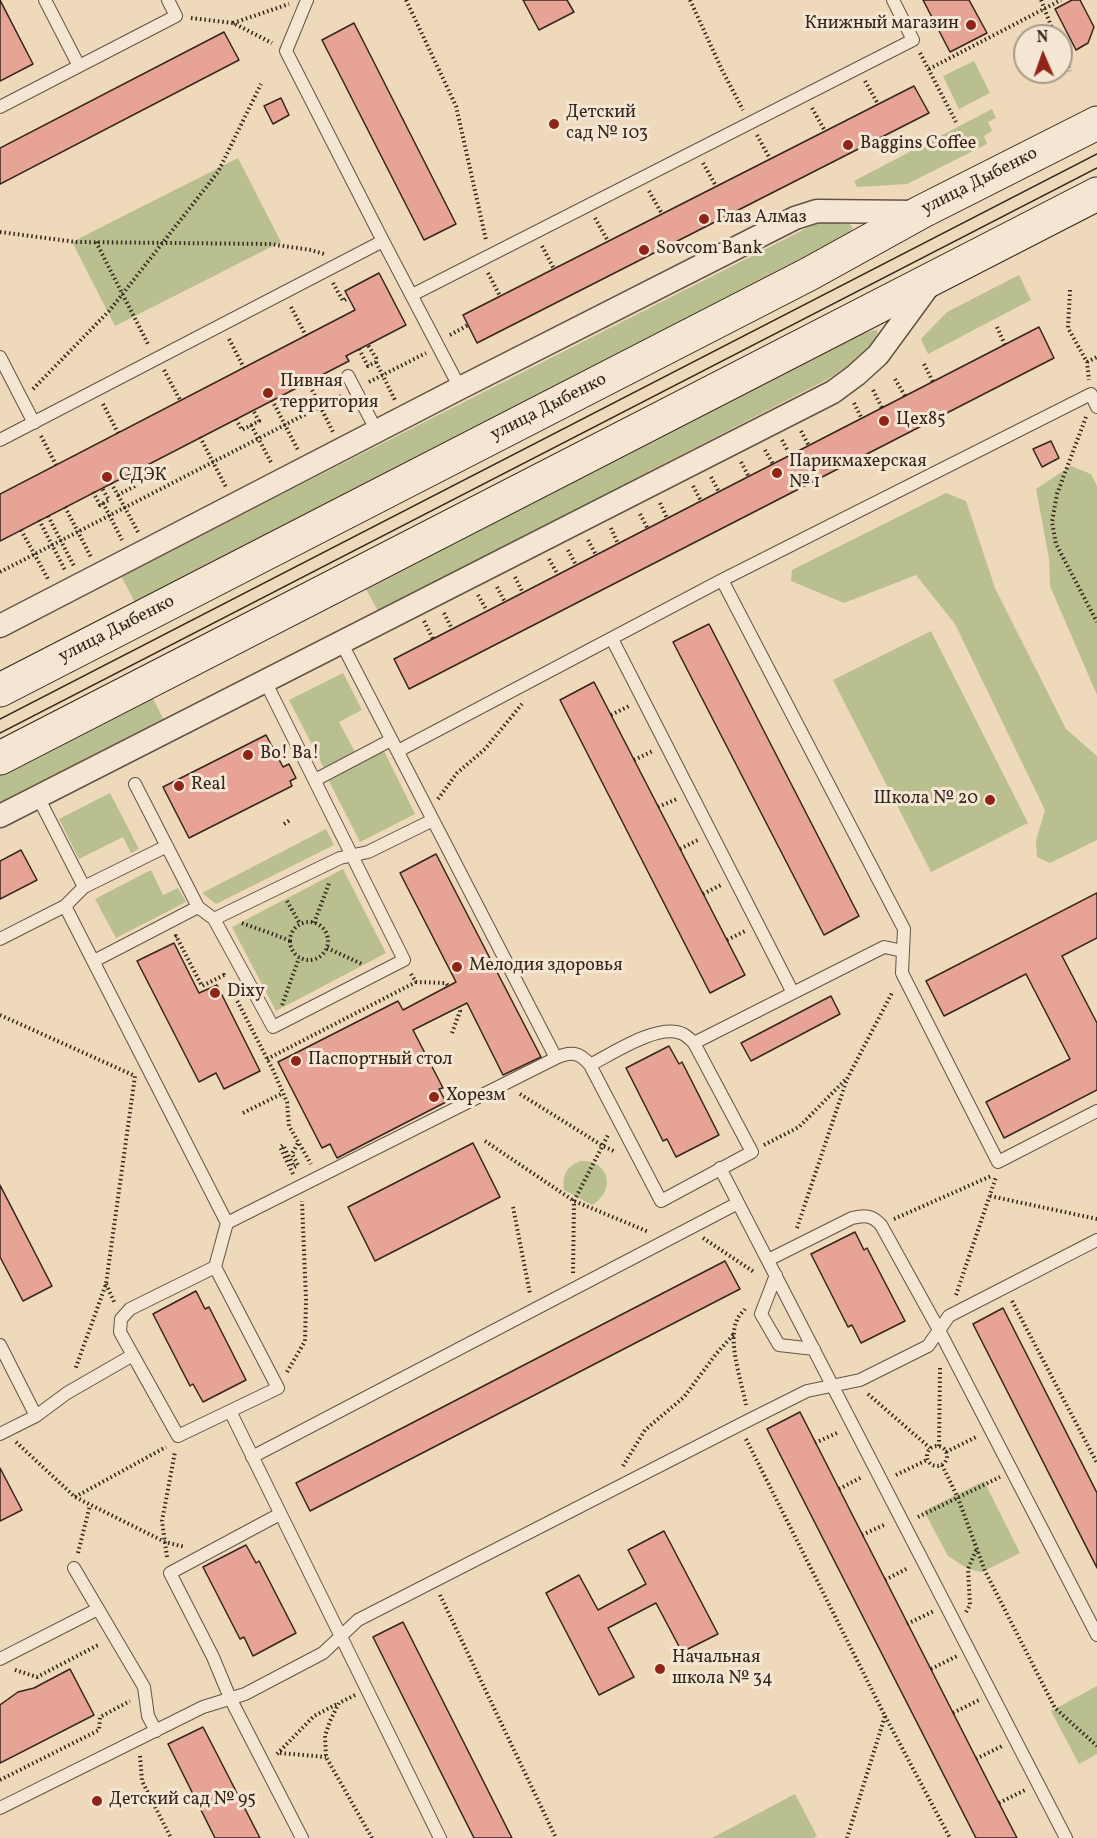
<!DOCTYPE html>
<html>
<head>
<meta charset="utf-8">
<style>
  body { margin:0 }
  #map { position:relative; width:1097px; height:1838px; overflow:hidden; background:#eed9bb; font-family:Vollkorn,serif }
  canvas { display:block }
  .north { position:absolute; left:1013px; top:24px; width:60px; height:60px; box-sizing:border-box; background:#f4e6d3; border:2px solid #a8998a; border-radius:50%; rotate:358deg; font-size:16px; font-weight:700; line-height:24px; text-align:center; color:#35261c }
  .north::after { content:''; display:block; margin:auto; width:21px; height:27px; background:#8f2418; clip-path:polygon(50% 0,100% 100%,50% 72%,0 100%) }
</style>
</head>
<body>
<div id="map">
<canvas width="1097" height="1838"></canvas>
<div class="north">N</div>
</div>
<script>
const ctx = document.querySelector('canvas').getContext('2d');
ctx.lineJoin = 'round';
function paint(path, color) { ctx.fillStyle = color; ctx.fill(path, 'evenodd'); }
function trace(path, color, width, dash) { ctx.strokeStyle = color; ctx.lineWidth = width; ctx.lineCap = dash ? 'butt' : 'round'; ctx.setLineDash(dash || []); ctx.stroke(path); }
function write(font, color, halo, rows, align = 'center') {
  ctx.font = font + ' Vollkorn,serif'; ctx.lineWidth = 6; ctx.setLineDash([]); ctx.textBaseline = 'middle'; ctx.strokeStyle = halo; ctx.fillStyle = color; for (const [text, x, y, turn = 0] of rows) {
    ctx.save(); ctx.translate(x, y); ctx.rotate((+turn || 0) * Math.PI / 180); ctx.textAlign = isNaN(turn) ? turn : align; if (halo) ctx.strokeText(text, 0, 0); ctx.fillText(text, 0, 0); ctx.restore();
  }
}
paint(new Path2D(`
  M974,61L990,93L959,109L943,76Z
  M992,109L996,118L988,122L992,131L984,136L987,144L907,184L857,187L854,181Z
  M238,158L281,242L115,326L72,242Z
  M822,222L850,224L853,229L805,264L136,604L121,576L811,226Z
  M1019,275L1031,300L928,354L921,339L947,312Z
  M874,330L878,331C872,350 844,369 828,379L378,611L366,589L409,558L819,348Z
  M1071,466L1091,474L1097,486V695L1050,586L1049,558L1036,489Z
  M946,493L966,501L995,588L1066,729L1097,756V840L1050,863L1037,857L1036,841L1045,810L955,624L916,575L844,603L791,581L792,570Z
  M931,631L1028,823L931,872L833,680Z
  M343,673L362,710L339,722L355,752L324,768L289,700Z
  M150,693L164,720L0,805V769Z
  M384,751L415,814L360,842L328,779Z
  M110,793L139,849L131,853L123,837L79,859L59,819Z
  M326,829L334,845L216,904L202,893Z
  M343,869L386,953L276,1011L232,927Z
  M151,870L163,895L178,888L186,902L116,938L95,899Z
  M580,1161C609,1159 617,1190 592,1205L564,1190C562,1176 566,1167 580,1161Z
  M984,1481L1020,1553L982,1572L968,1569L948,1556L924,1511Z
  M1097,1686V1754L1079,1764L1051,1711Z
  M795,1794L817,1836L814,1838H712Z`), '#babf8f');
const building = new Path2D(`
  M0,0L33,64L0,81Z
  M523,0H567L574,12L539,30Z
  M923,0H969L987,33L950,52Z
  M1072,0H1080L1094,27L1088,43L1076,50L1055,9Z
  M354,23L456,224L424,240L322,40Z
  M224,32L239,60L0,184V148Z
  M914,86L929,113L477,343L463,315Z
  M281,98L289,115L273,124L264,106Z
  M379,273L406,325L346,356L349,361L0,541V494L355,310L345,291Z
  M1039,327L1054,358L409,689L394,659Z
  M1051,441L1059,458L1042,467L1033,449Z
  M709,624L859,916L824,935L673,642Z
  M594,682L745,975L710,993L560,700Z
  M266,735L283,767L289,764L296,778L290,781L292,786L189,838L163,787Z
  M21,850L37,880L0,899V861Z
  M436,854L541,1057L503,1075L467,1003L413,1030L443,1088L439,1089L446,1102L337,1158L330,1144L322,1148L278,1062L398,1001L403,1010L456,982L400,873Z
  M1097,893V938L1062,956L1097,1023V1090L1004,1138L986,1102L1070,1059L1026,974L944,1016L926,981Z
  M174,943L199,993L217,985L260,1071L224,1089L216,1073L199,1082L137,961Z
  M831,996L840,1014L751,1061L741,1043Z
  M669,1046L679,1064L682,1062L719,1135L676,1157L667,1139L663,1141L626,1068Z
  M473,1143L500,1197L375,1261L348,1207Z
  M0,1185L52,1286L23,1301L0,1257Z
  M855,1232L864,1250L867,1248L905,1321L861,1343L852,1325L848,1327L811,1254Z
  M725,1261L740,1289L310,1511L296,1483Z
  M196,1291L205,1309L209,1307L246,1380L203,1402L193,1384L190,1386L153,1314Z
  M1003,1308L1097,1493V1568L973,1324Z
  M800,1412L999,1803L1017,1838H976L767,1429Z
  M0,1468L22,1510L0,1521Z
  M664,1531L718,1634L682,1652L656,1603L608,1628L634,1677L599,1695L546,1593L579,1575L598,1610L646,1584L628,1550Z
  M246,1545L256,1563L259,1561L296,1633L253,1656L244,1637L240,1639L203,1567Z
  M403,1622L512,1838H474L408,1707L373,1637Z
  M70,1669L94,1715L0,1763V1705L18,1692L34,1688Z
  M203,1727L220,1760L260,1838H215L168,1744Z`);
paint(building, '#e7a395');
trace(building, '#35261c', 1.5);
const lane = new Path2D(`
  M45,0L79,66
  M307,0L286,51L383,241L460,388
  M0,107L176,16L168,0
  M412,295L913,40L893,0
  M0,357L34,423
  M348,376L371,420
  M0,440L383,241
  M722,580L904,929L902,973L998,1162L1097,1111
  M612,639L793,993
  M341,642L556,1058C570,1051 580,1052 590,1065L661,1201L752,1152L694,1043C691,1040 687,1036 683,1034C659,1022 612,1054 590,1065
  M398,751L722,580L1091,394L1097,407
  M315,780L391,740
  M135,784L198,907L214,919L273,1027L404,960L265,681
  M38,797L84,887
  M65,906L227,1223
  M214,919L340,858L368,852L433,820
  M0,939L65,906L84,887L167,846
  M94,961L198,907
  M694,1043L884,947L903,951
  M720,1168L1066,1838
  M768,1260L852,1218C865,1215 872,1215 881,1225L939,1330L1097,1635
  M215,1267L278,1388L178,1436L120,1332L121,1319L130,1309L215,1267L227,1223L556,1058
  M776,1275L761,1314L779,1345L814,1349
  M0,1345L36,1416
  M230,1411L440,1838
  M0,1434L36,1416L67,1393L133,1355
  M252,1457L738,1203
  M280,1514L170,1573L213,1657L230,1698L302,1838
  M74,1568L144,1687L148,1716L156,1731
  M0,1659L98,1609
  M0,1808L203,1707L245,1694L323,1653L358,1620L749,1420L807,1391L860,1380L928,1346L949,1316L1097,1240`);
const street = new Path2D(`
  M0,626L460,388L795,218L817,211L917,212
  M0,816L833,392L856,375L878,355L930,284`);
const secondary = new Path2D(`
  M0,690L809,274L921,212L1097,123
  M0,758L1097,194`);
trace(lane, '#635344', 14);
trace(street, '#635344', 25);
trace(secondary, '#35261c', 35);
trace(new Path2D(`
  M406,0L456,106L486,240
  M690,0L722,70L743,110
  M1041,0L1055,36
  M191,18L233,23L272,43
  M233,23L289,4
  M1061,50L1070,71
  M920,53L956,122
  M929,69L1061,0
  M865,81L878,104
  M812,108L825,131
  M757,135L770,159
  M703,163L716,186
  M649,191L662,214
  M595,218L608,241
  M0,232L76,242L270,244L311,250L324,254
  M96,242L149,346
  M542,246L554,269
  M488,273L500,296
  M333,283L343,301L348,298
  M1070,290L1068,328L1087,362L1089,380
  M291,307L306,336
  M997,327L1005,345
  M450,335L468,325
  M229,339L244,368
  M359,349L368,366L376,362V358L368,345
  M376,362L395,400
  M1087,362L1097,357
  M924,364L933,382
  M164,370L180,400
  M895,379L905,396
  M308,382L333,432
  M369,382L426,353
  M33,389L110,310L218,172L261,84
  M873,390L882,408
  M272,400L298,450
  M854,403L862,419
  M103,404L118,433
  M1086,417L1057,494L1052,522L1056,544L1097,622
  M236,419L242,430L259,421L253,410
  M251,425L272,464
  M801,431L809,446
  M41,436L56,465
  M200,437L226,487
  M782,440L790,455
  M765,450L773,464
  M741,462L749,477
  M711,477L719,492
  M111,483L118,495L135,486L128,474
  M693,486L701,501
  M93,492L100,505L109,500L102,488
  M118,495L138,532
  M103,503L122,540
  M660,503L667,518
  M65,507L91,557
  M640,514L648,529
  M48,516L74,566
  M39,520L65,570
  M611,528L618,544
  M21,530L48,579
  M588,540L596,555
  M568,550L576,565
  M549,559L558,575
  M0,572L341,396
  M515,577L523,593
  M497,587L505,602
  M478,595L487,611
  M444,613L452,629
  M424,621L433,639
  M611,715L629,706
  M634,760L653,751
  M438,799L457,773L485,749L522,704
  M658,807L677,799
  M284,824L290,820
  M680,849L698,840
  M703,894L721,885
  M287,901L300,924
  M290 941a19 19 0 1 1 38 0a19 19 0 1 1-38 0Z
  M242,923L289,940
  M314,923L330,881
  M175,937L176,936L202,986L224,975L225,977
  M727,940L745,931
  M327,948L362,964
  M411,974L416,982L446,983L448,986
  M231,989L273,1070L287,1102L289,1126L311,1164
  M282,1005L299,958
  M0,1015L135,1076L106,1284L75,1370
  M452,1033L460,1011L458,1007
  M267,1059L416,982
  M520,1094L603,1146L616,1152
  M243,1113L283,1093
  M485,1141L574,1201L649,1232
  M764,1145L799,1127L846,1079
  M293,1174L280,1147L283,1145L294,1167L298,1165L292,1154L298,1143
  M990,1196L1097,1219
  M513,1207L530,1294
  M894,1219L991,1176
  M797,1228L847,1079L893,991
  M703,1238L754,1272
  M573,1273L574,1201L609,1133
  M106,1284L115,1304
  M956,1295L996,1177
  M1012,1301L1097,1463
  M745,1309C743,1312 738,1316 737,1320C727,1341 742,1383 746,1405
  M287,1372L305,1341L306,1300L302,1201
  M868,1394L930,1448
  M746,1439L885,1716L847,1838
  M16,1442L75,1497L165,1542L185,1547
  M815,1443L839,1432
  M927 1456a10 10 0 1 1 20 0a10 10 0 1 1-20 0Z
  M939,1446L940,1368
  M946,1452L976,1437
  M942,1465L958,1498L985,1571L1055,1708L1097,1746
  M623,1466L645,1430L684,1397L716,1354L734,1334
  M896,1475L927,1460
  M839,1489L862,1477
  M75,1497L166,1447
  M918,1517L1000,1477
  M862,1535L886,1524
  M78,1553L90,1505
  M167,1557L162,1521L175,1452
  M885,1580L908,1568
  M440,1595L556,1838
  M966,1612L970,1605L968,1569L977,1548
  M907,1624L934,1611
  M931,1669L957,1656
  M15,1670L37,1677L100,1644
  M355,1695L339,1703L330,1721L325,1736L326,1757L372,1838
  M953,1713L979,1700
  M885,1716L950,1838
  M280,1753L326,1757
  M277,1754L314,1716L337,1704
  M140,1756L142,1781L171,1838
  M976,1759L1002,1746
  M0,1780L99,1730L100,1717L130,1701
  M999,1803L1025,1790`), '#35261c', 4, [1.5, 3]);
trace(lane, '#f4e6d3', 12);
trace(street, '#f4e6d3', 22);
trace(secondary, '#f4e6d3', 33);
trace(new Path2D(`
  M0,719L1097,154
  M0,733L1097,168`), '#35261c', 1.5);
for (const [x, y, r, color] of [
  [971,25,6,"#8f2418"],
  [554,124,6,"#8f2418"],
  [848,145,6,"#8f2418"],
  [704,219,6,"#8f2418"],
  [644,250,6,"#8f2418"],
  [268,393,6,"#8f2418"],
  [884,421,6,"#8f2418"],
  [777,473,6,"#8f2418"],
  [107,477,6,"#8f2418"],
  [248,755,6,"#8f2418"],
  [179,786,6,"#8f2418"],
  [990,800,6,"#8f2418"],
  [457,967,6,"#8f2418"],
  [215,993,6,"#8f2418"],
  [296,1061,6,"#8f2418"],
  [434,1097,6,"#8f2418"],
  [660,1669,6,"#8f2418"],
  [97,1801,6,"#8f2418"]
]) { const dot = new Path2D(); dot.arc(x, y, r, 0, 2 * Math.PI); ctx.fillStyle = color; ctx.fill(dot); trace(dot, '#f4e6d3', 2); }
write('18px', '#35261c', '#f4e6d3', [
  ["Книжный магазин",959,25,"right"],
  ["Детский",566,114],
  ["сад № 103",566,135],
  ["Baggins Coffee",860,145],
  ["Глаз Алмаз",716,219],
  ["Sovcom Bank",656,250],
  ["Пивная",280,383],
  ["территория",280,404],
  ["Цех85",896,421],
  ["Парикмахерская",789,463],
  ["№ 1",789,484],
  ["СДЭК",119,477],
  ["Во! Ва!",260,755],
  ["Real",191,786],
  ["Школа № 20",978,800,"right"],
  ["Мелодия здоровья",469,967],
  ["Dixy",227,993],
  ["Паспортный стол",308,1061],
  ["Хорезм",446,1097],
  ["Начальная",672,1659],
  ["школа № 34",672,1680],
  ["Детский сад № 95",109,1801]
], 'left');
write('18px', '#35261c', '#f4e6d3', [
  ["улица Дыбенко",980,182,-27],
  ["улица Дыбенко",549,408,-27],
  ["улица Дыбенко",117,630,-27]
]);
</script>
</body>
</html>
